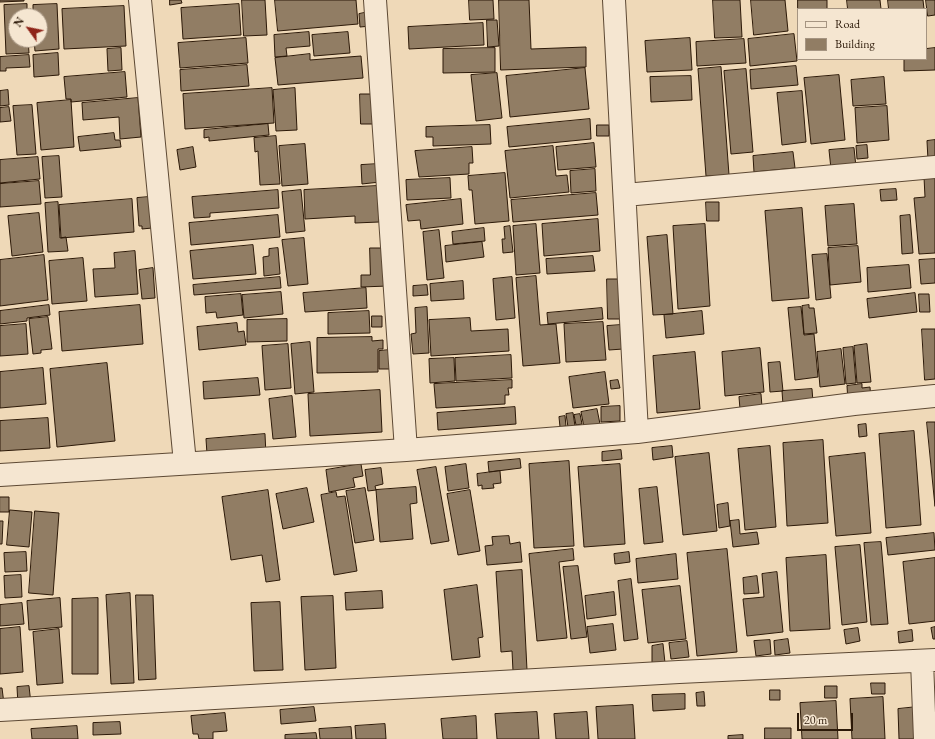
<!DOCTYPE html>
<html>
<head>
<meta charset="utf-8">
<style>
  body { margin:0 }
  #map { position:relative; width:935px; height:739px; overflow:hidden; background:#efd9b8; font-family:"EB Garamond",serif }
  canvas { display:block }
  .legend { position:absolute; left:797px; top:8px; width:130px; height:52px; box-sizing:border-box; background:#f5e6d1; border:1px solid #a59481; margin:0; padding:5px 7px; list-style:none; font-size:12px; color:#2c1908 }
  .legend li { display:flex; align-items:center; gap:8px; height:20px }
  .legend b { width:20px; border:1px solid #a59481 }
  .north { position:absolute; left:8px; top:8px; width:40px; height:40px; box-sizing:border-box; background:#f5e6d1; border:1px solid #a59481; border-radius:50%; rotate:303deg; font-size:11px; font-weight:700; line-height:16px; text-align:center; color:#2c1908 }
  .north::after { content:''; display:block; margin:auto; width:14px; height:18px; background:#8f2418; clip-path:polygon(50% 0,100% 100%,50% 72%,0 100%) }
  .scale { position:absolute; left:797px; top:713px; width:56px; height:18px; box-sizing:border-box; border:2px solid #2c1908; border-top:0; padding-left:5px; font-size:12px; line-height:14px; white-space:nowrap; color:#2c1908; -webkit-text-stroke:3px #f5e6d1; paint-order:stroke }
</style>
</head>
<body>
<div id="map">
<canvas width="935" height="739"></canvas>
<ul class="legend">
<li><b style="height:5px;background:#f5e6d1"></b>Road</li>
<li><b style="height:11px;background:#917d64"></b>Building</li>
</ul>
<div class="north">N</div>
<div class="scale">20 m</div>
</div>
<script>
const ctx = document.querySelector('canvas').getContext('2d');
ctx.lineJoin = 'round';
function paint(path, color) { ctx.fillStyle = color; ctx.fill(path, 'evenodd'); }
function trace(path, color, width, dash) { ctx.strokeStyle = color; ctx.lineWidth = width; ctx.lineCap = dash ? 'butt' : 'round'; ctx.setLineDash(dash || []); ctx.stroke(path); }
const building = new Path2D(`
  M0,0H24V1L0,2Z
  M170,0H181L182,3L170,5Z
  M242,0H265L267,35L244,36Z
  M275,0H356L358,24L278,31Z
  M469,0H493L494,19L470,20Z
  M499,0H529L531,49L586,47V67L501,70Z
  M713,0H740L742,37L715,38Z
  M751,0H785L788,31L754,35Z
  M798,0H827V9H798Z
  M847,0H880L881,9H848Z
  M888,0H923L924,9H889Z
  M926,0H935V15L928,16Z
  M27,4V16H16V40H28L29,53L6,54L4,5Z
  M57,4L59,49L35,51L34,40H40V16H33V5Z
  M239,4L241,35L183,39L181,8Z
  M124,6L126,46L64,49L62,9Z
  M369,12L371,26L360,27L359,14Z
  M487,20H497L499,46L488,47Z
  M483,23L484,45L409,49L408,27Z
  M309,32L310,46L286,48L287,56L275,57L274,35Z
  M348,32L350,53L314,56L312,35Z
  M794,34L797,61L750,66L748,39Z
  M246,38L248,63L180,68L178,43Z
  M690,38L692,70L647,72L645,41Z
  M744,39L746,63L697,66L696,42Z
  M121,48L122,70L108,71L107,49Z
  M495,48V72L443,73V49Z
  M935,48V70L904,71V59H926V49Z
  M58,53L59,75L34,77L33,55Z
  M310,54V60L361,56L363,78L278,85L275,58Z
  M29,55L30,67L6,68V71H0V57Z
  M247,65L249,86L181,91L180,70Z
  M796,66L798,85L751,89L750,70Z
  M721,67L729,175L706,176L698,69Z
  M585,68L589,109L510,117L506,76Z
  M746,69L753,152L731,154L724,71Z
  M125,72L127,97L71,102V99H66L64,77Z
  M497,73L502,118L476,121L471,75Z
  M839,75L845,140L811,144L804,78Z
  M691,76L692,100L651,102L650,77Z
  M884,77L886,104L853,106L851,80Z
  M272,88L274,123L185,129L183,94Z
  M295,88L297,130L276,131L273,90Z
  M8,90L9,105L0,106V91Z
  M802,91L806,142L782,145L777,93Z
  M360,94H373L374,124H361Z
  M138,98L141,137L120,139L119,117L83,120L82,103Z
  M71,100L74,147L41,150L37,103Z
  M32,105L36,154L17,155L13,106Z
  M887,106L889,140L857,143L855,108Z
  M9,107L11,121L0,122V108Z
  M590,119L591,139L509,147L507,127Z
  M268,124L269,135L209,141V137L204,138V130Z
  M490,125L491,144L433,146V137H426V127Z
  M597,125H609V136H597Z
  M114,133L115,140H120L121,147L80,151L78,137Z
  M276,136L280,184L260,185L258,151L255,152L254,138Z
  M935,140V160H928L927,141Z
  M594,143L596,167L558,170L556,147Z
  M305,144L308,184L282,186L279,146Z
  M867,145L868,158L857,159L856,146Z
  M553,146L556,176L567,175L569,192L510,198L505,151Z
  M193,147L196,167L180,170L177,150Z
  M472,147L473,163H469V174L419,177L415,151Z
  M854,148L856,167L831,169L829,150Z
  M793,152L795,168L754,172L753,156Z
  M59,156L62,197L45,198L42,157Z
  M38,157L40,179L0,183V160Z
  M379,164L380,182L362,184L361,165Z
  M595,169L596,191L571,193L570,171Z
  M505,173L509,221L475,224L472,190H469L468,176Z
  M935,176V253L919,254L914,198L925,197L924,177Z
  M450,178L451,198L407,200L406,180Z
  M39,181L41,204L0,207V184Z
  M377,186L379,222L355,223V216L305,219L304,190Z
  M896,189L897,200L881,201L880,190Z
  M278,190L279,208L210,213V217L194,218L192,197Z
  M301,190L305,231L286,233L282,192Z
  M596,193L598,215L513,222L511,200Z
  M149,197L152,228L142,229V226H139L137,198Z
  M132,199L134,232L61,238L59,205Z
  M461,199L463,224L421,229L420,220L408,221L406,205Z
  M58,202L60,238L66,237L68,251L48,252L45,203Z
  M706,202H719V221H707Z
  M854,204L857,244L828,246L825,206Z
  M802,208L809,298L772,301L765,211Z
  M39,213L43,252L12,256L8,216Z
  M278,215L280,237L191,245L189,223Z
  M910,215L913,253L902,254L900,216Z
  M598,219L600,251L544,256L542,224Z
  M536,224L540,273L516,275L513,226Z
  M705,224L710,306L678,309L673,226Z
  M510,226L513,252L503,253L502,239H505L504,227Z
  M484,228L485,241L453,244L452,232Z
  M439,230L444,278L427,280L423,232Z
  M667,235L673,314L653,315L647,237Z
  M304,238L308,284L288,286L282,240Z
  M482,242L484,257L446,262L445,246Z
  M253,245L256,274L193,279L190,251Z
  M858,246L861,282L830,285L828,248Z
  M278,248L280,274L264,276L263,257L269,256V249Z
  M370,248H388V286L361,287V275H370Z
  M135,251L138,294L95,297L93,269L115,268L114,253Z
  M827,254L831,298L816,300L812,255Z
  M44,255L48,300L0,306V260Z
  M593,256L595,271L547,274L546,259Z
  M83,258L87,301L52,304L49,261Z
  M935,259V283L921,284L919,260Z
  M909,265L911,288L868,292L867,268Z
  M153,268L155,298L142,299L139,270Z
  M536,276L540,325L556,324L560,363L523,366L516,278Z
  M280,277L281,288L194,295L193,285Z
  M512,277L515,318L496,320L493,279Z
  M607,279H619L620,319H608Z
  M463,281L464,299L431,301L430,284Z
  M427,285L428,295L413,296V286Z
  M366,288L367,308L305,312L303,293Z
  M281,292L283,314L244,318L242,295Z
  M915,293L917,312L869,318L867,299Z
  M241,294L243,315L217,318L216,312L206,313L205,297Z
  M919,294H929L930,312H920Z
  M49,305L50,315L27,318V321L0,324V311Z
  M140,305L143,344L62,351L59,312Z
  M809,305V308H814L817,333L804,334L802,306Z
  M427,307L429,353L413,354L411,334L416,333L415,308Z
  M801,307L804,335L814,334L818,377L795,380L788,308Z
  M602,308L603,319L548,324L547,313Z
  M369,311L370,333L328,334V313Z
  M702,311L704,334L666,338L664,315Z
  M372,316H382V327H372Z
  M48,317L52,349L41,350V353L33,354L29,319Z
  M470,318L471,331L508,329L509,351L431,356L429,320Z
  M287,319V341L247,342V320Z
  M603,322L606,360L566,362L564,324Z
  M237,323L238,332L244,331L246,345L199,350L197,327Z
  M26,324L28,354L0,356V326Z
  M621,325L623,349L609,350L607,326Z
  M922,329H935V379L925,380Z
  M372,337V341L383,340V349H378V372L317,373V338Z
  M310,342L314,392L295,394L291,344Z
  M288,344L291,388L265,390L262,346Z
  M867,344L871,382L857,383L854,346Z
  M853,347L856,383L846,384L843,348Z
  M760,348L764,392L725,396L722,352Z
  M841,349L845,384L820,387L817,352Z
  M390,350V369H379V351Z
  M695,352L700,409L657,413L653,356Z
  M511,355L512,378L456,381L455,358Z
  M454,358L455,381L430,383L429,359Z
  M780,362L783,391L770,392L768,363Z
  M107,363L115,441L57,447L50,369Z
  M43,368L46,404L0,408V372Z
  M605,372L609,404L573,408L569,377Z
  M258,378L260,395L204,399L203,382Z
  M512,380V388H508L509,395H505V404L436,408L434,384Z
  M618,380L620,388L611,389L610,381Z
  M862,384V388L870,387L871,400L848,402L847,386Z
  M812,389L813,402L783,405L782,391Z
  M380,390L382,432L310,436L308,394Z
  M761,394L762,407L740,409L739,397Z
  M292,396L296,437L273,439L269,399Z
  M620,406V421L601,422V407Z
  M515,407L516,424L438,430L437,413Z
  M597,409L600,424L584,427L581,412Z
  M573,413L575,426L568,427L566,414Z
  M580,414L582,424L576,425L574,415Z
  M565,416L566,426L560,427L559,417Z
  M48,418L50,448L0,451V421Z
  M927,422H935V506Z
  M866,424L867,436L859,437L858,425Z
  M914,431L921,525L886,528L879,434Z
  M265,434L266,455L207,454L206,439Z
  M823,440L828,523L787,526L783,443Z
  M672,446L673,457L653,460L652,448Z
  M770,446L776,527L745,530L738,449Z
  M621,450L622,459L602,461V452Z
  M709,453L717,531L683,535L675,457Z
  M865,453L871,533L836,536L829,457Z
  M520,459L521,468L489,472L488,462Z
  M569,461L574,546L534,548L529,464Z
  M361,464L363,476L353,478L355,487L329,492L326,470Z
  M466,464L469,488L448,491L445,467Z
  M620,464L625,544L584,547L578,467Z
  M436,467L449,541L431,544L417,470Z
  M381,468L383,484L375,486L376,490L368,491L365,470Z
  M500,471L501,483L493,484L494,488L482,489V485L478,486L477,474Z
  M416,487L417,503L410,504L413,539L380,542L376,490Z
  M657,487L663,542L644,544L639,489Z
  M307,488L314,522L283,529L276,494Z
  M365,488L374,540L355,543L346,491Z
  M268,490L280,580L266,582L262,555L231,560L222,497Z
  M470,490L480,551L458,555L447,494Z
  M336,492L337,497L345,496L357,571L334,575L321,495Z
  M0,497H9V512H0Z
  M728,503L730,526L719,528L717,505Z
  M10,510L32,512L29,547L7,545Z
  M35,511L59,513L53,595L29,593Z
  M739,520L740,534L757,532L759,544L733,547L730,521Z
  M0,521H3L2,544H0Z
  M934,533L935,550L888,555L886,538Z
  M509,536L510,544L520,542L522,562L487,565L485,546L493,545L492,537Z
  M881,542L888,624L871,625L864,543Z
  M860,545L867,622L842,625L835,547Z
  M573,549L574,560L559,562L567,638L537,641L529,554Z
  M727,549L737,652L697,656L687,553Z
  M26,552L27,571L5,572L4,553Z
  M629,552L630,562L615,564L614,554Z
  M676,554L678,579L638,583L636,559Z
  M826,555L830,629L790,631L786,558Z
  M935,558V621L909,624L903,562Z
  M578,566L587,637L571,639L563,567Z
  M522,570L527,670L513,671L512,651L501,652L496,572Z
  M777,572L783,632L747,636L743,599L764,597L762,574Z
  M21,575L22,597L5,598L4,576Z
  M757,576L759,593L744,594L743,578Z
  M631,579L638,639L624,641L618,581Z
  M477,585L483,637L478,638L480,657L452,660L444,590Z
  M680,586L686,639L648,643L642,590Z
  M382,591L383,608L346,610L345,593Z
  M614,592L616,615L587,619L585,596Z
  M130,593L134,683L111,684L106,595Z
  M136,595H153L156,679L139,680Z
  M333,596L336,668L305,670L301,597Z
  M60,598L62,627L29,630L27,601Z
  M98,598V674H72V599Z
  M280,602L283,670L254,671L251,603Z
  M22,603L24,624L0,626V605Z
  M613,624L616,650L590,653L587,627Z
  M20,627L23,672L0,674V629Z
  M935,627V639H933L931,628Z
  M858,628L860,641L846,644L844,630Z
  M59,629L63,683L37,685L33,632Z
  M912,630L913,641L899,643L898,632Z
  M788,639L790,653L775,655L774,641Z
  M770,640L771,654L756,656L754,641Z
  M687,641L689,657L671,659L669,643Z
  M663,644L665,663L652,665V646Z
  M871,683H885V694H872Z
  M29,686L31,704L18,705L17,687Z
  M825,686H837V698H825Z
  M0,688H2L4,704L0,705Z
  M770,690H780V700H770Z
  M704,692L705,706H697L696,693Z
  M685,694V709L653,711L652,695Z
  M883,697L885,739H852L850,699Z
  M836,701L838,739H802L800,703Z
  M633,705L635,739H598L596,707Z
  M314,707L316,721L281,724L280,710Z
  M917,707L918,739H899L898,709Z
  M537,712L539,739H497L495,714Z
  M587,712L589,739H556L554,714Z
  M225,713L227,731L213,732V739H199L198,734H193L191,716Z
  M476,716L477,739H443L441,719Z
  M120,722L121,734L93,735V723Z
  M385,724L386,739H356L355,726Z
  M77,726L78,739H32L31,729Z
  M351,727L352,739H320L319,729Z
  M765,728H791V739H765Z
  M316,733L317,739H285V735Z
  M743,735V739H728V736Z`);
paint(building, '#917d64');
trace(building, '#2c1908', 1);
const minor = new Path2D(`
  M140,0L185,463
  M375,0L406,450
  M614,0L637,432
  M625,195L935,167
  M0,475L406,450L637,432L854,404L935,396
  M922,661L925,739
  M0,710L679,672L935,660`);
trace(minor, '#5d4934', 24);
trace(minor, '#f5e6d1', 22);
</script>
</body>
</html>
